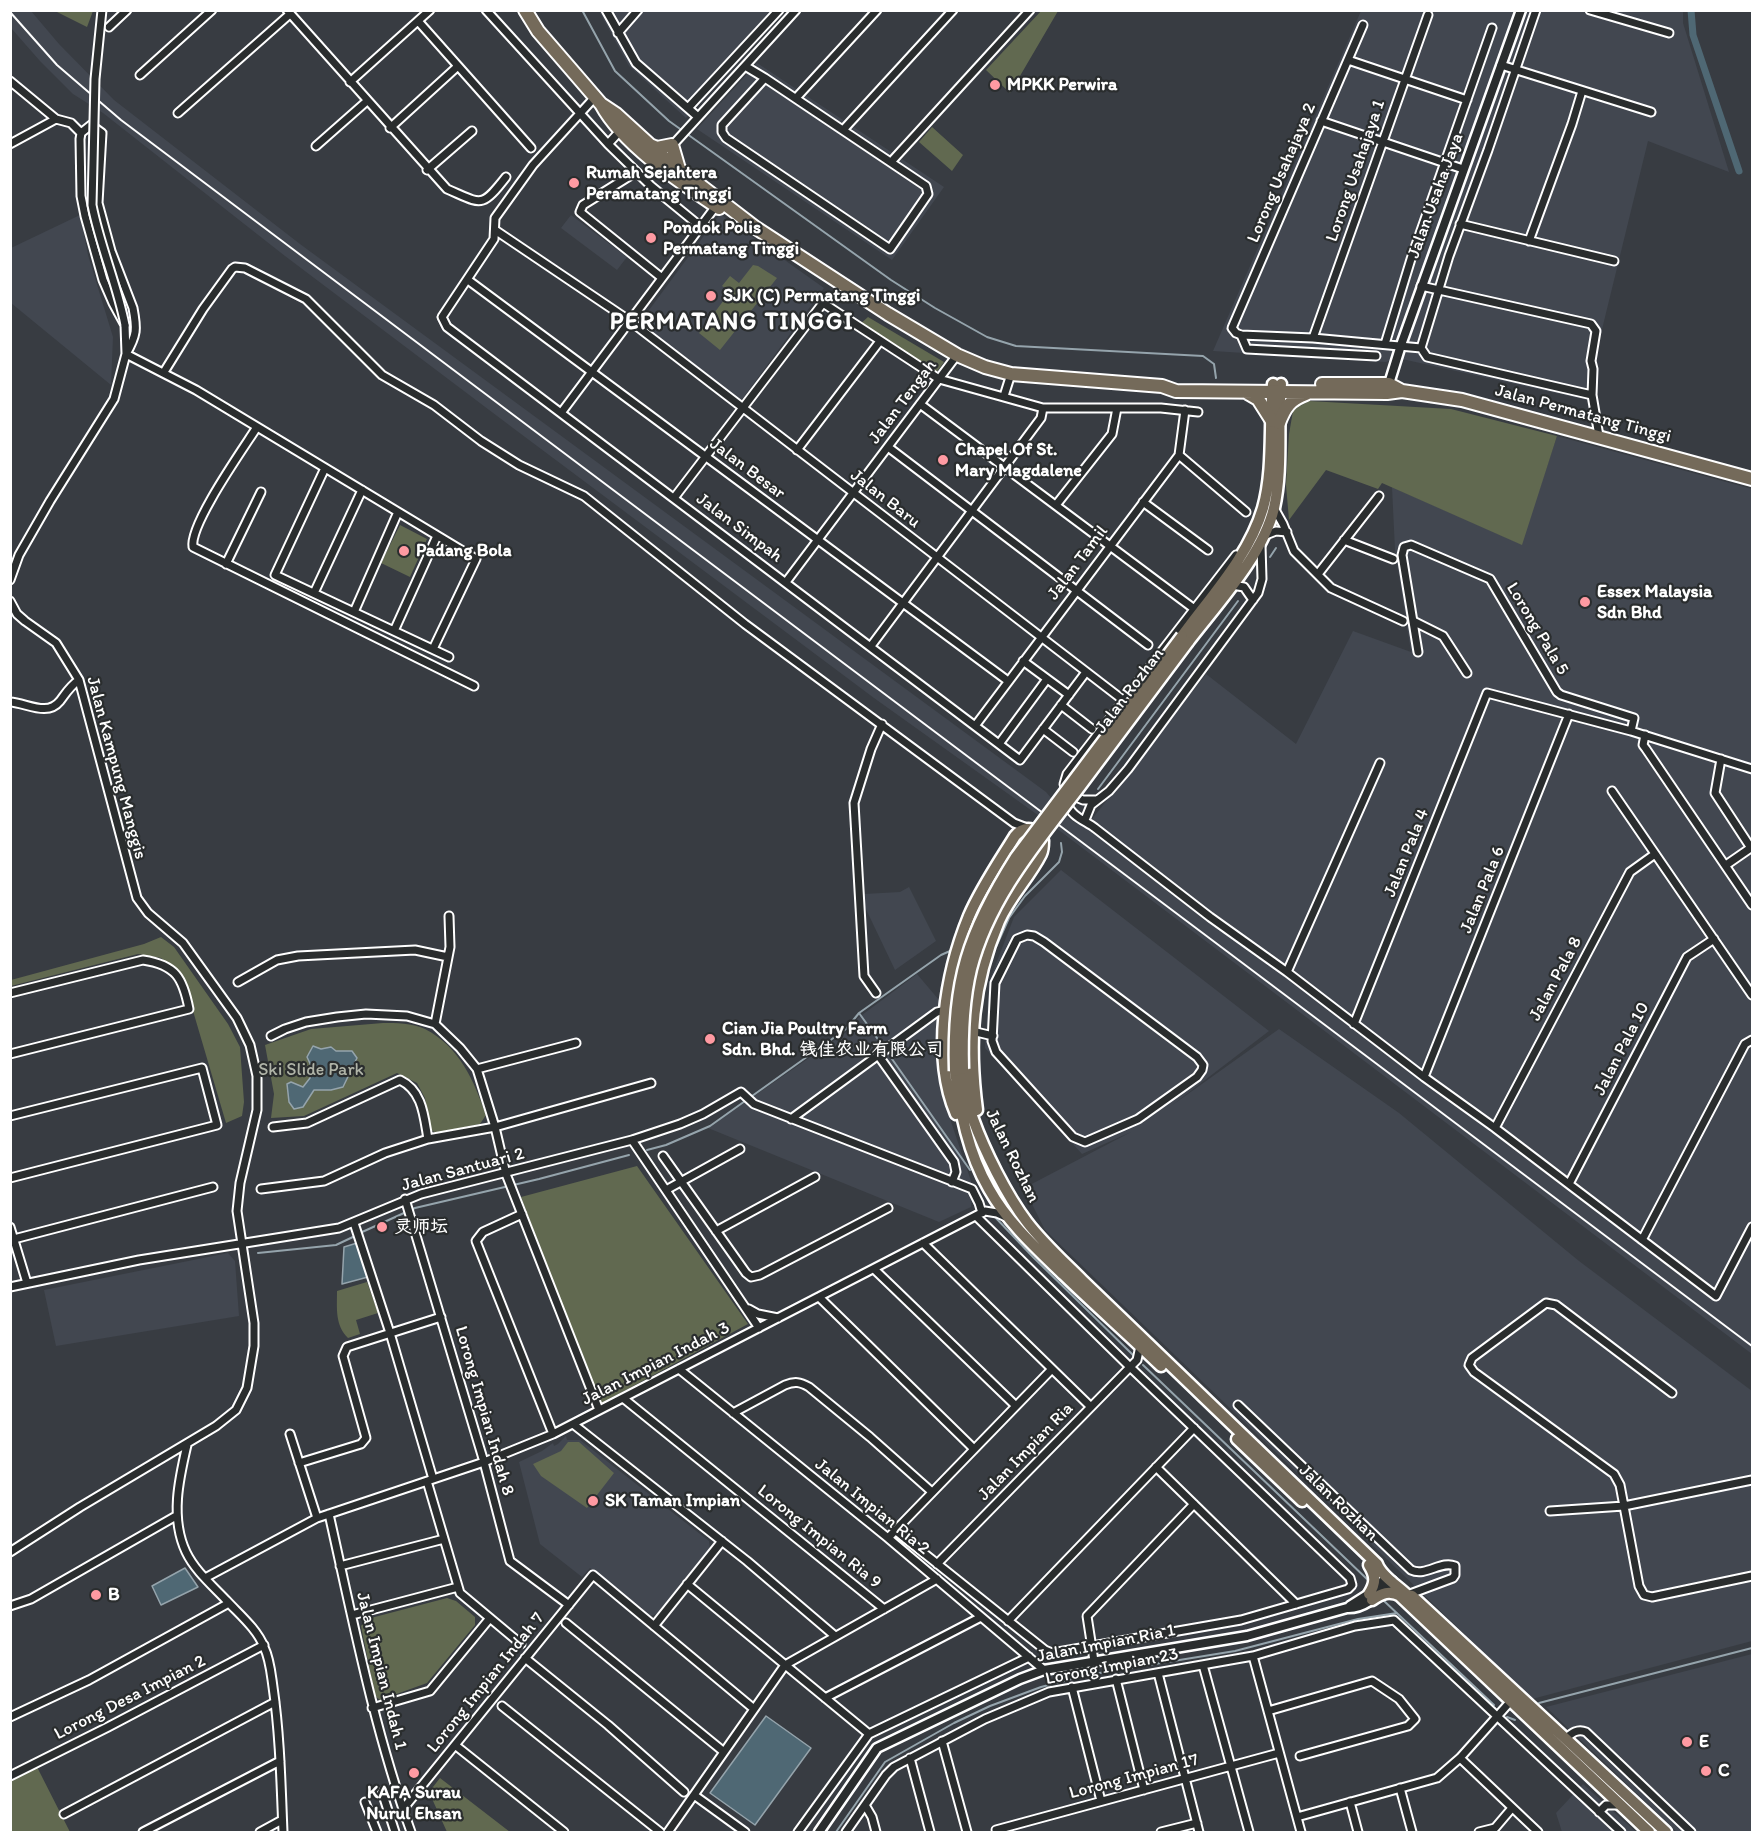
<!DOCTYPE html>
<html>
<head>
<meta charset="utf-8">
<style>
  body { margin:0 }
  #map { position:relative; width:1763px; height:1843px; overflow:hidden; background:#383c42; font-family:Itim,sans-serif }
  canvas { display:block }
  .frame { position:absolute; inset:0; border:12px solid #fff; pointer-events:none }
</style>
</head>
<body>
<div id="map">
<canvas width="1763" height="1843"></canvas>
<div class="frame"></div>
</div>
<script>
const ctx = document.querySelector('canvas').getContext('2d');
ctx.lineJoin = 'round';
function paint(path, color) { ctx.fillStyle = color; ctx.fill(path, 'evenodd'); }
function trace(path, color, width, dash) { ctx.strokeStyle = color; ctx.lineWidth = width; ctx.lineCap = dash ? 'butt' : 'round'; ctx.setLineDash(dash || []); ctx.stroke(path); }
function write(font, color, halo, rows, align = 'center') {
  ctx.font = font + ' Itim,"LXGW WenKai TC",sans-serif'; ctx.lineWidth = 4.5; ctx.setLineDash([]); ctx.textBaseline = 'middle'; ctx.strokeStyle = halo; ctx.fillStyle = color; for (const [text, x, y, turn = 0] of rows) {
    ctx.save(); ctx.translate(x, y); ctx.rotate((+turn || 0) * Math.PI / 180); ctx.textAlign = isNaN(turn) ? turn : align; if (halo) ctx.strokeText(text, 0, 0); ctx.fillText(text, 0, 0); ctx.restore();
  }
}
paint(new Path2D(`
  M776,10L780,15L686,118L629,66L599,11Z
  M10,11H31L59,44L114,100L300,244L1046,792L1069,819L1085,828L1206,674L1296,744L1353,631L1411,652L1395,550L1392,487L1521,544L1557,436L1752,489V1354L1056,828L874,698L517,431L285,256L103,113L73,94L40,61L11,28Z
  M1361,11H1683V23L1729,172L1648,141L1595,358L1597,367L1596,402L1402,359L1385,362L1213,351Z
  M757,63L944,187L892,260L697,129Z
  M720,214L824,288L740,402L638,325Z
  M80,215L88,255L113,337L111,385L11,303V248Z
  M571,215L627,257L617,270L561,228Z
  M1061,870L1269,1031L1171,1106L1279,1029L1399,1113L1579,1261L1752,1391V1641L1532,1699L1045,1230L1024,1188L1131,1132L1082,1154L985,1048L989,982L1014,917Z
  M909,887L936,941L895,970L863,903L864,894L900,892Z
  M917,974L939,1000L942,1095L973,1187L971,1207L939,1222L708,1128L848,1031L858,1018Z
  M228,1253L235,1261L239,1316L56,1346L44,1290Z
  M566,1436L567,1440H580L709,1541L710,1549L658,1614L649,1616L590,1568L582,1577L540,1544L519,1462L542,1451L553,1443L554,1446L558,1444Z
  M1752,1654V1832H1677L1546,1707Z
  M1583,1784L1636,1832H1562L1556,1813Z`), '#424750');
paint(new Path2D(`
  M55,11L93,10V11L87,27Z
  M1041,11H1058L1010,93L986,70Z
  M932,127L963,155L952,171L919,142Z
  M753,265L758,266L777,278L720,350L699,333L727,296H730L726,293L728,290L722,286L730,276L739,283Z
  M868,317L944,362L936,373L859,325Z
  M1309,401L1451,409L1557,436L1522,545L1382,483L1378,489L1326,470L1289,520L1286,485L1289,434L1293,411L1298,407Z
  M400,525L427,539L410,577L381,563Z
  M161,937L174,947L228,1024L240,1047L244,1102L242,1116L226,1123L183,977L161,958L138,954L11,986V980L144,944Z
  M383,1023C396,1023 412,1023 425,1029C460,1047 474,1081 486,1115L480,1124L436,1133L431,1130L425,1098L417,1083L397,1073L304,1116L271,1118L274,1094L265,1045L311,1029Z
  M637,1166L748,1324L600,1404L521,1197Z
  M367,1282L378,1313L356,1320L360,1334L348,1338C335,1325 337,1309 337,1291Z
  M568,1442H579L614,1473L587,1508L541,1476L533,1464L561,1451Z
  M447,1598L456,1601L475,1617V1625L427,1683L380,1700L375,1696L361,1626L367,1619Z
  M37,1767L70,1832H11L10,1782Z
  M440,1778L510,1832H447L429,1792Z`), '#616950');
const water = new Path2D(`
  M313,1046L321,1049L331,1047L336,1051H352L357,1058L343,1087L331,1090H314L303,1107L294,1109L289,1102L287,1084L291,1082L303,1087L310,1078L313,1070L307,1057Z
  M357,1243L368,1277L342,1284L344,1247Z
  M185,1568L198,1587L161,1605L152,1586Z
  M766,1716L811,1748L755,1825L710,1793Z`);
paint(water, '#4f6874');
trace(water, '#95a4ac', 1.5);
trace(new Path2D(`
  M582,10L615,71L669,121L891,280L935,308L987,337L1016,346L1203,356L1214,364L1216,378
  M1270,557L1276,548
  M1098,789L1238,601
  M996,947L1009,918L1025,896L1059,862L1062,852L1061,843
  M859,1013L882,1045
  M892,1059L970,1170
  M647,1150L666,1145L710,1126L846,1029L859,1013L941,955L950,951
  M994,1216L1033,1257L1134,1356
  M360,1233L415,1208L539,1179L629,1155
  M258,1253L336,1245L355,1236
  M1143,1365L1368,1580
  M1383,1600L1494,1705
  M1539,1703L1752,1648
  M1507,1717L1515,1720
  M836,1832L885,1762L954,1723L990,1706L1041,1687L1087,1675L1235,1651L1358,1619L1397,1613`), '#95a4ac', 2);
trace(new Path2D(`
  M1691,10L1693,35L1739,171`), '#4f6874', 7);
const minor = new Path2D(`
  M287,10L447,189C482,204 481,209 506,177
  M486,10L608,144L651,186L701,227
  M606,10L636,63L698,117
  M1590,10L1669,33
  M418,21L531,148
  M1363,25L1232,328L1236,333L1241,335L1313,338L1421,348L1427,357L1592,395
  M109,27L127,10
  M618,33L638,10
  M1348,60L1467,100
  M1501,65L1651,112
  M745,66L765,78L926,186L928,194L890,249L726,138L722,132V125L765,78
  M140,75L212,10
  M10,81L56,119L71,123L81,133
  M350,82L430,10
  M595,97L533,165L495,218L494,239L442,317L447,327L1020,760L1086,672
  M796,98L877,10
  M688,108L779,10
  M178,113L290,14
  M1321,121L1463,169
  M390,128L458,66
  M843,130L953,10
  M10,144L56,119
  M608,144L621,130
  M316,146L367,101
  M670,148L796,10
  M891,162L1030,10
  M427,170L472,131
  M636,172L583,205L580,212L662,278
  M1460,224L1614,261
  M495,230L630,321L1123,700
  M1529,241L1572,124L1582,91
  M468,280L1008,681
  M1421,286L1591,324L1596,331L1591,361L1593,369L1592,395L1599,436
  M1241,335L1247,349L1376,356
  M1313,338L1428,15
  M1385,344L1411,259L1492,28
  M1421,348L1449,256L1488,150L1536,10
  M126,354L196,390L476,559L433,649
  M164,372L203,309L232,269L235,267L245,268L306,299L382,375L434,405L481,441L519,465L584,496L745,624L1014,823L1027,828
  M1004,396L1011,374
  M920,404L1193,608
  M561,413L716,206
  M257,427C243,449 189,525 193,547L474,686
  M888,447L1148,645
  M797,450L880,341
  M1179,455L1246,512
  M325,468L275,575L449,657
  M674,498L823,303L939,379L1043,408H1161L1198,412
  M1143,502L1208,550
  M1056,505L1112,434L1117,408
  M1274,508L1283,524L1294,551L1331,588L1403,621
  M1266,535L1276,531L1287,532
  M1344,540L1393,559
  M226,564L261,492
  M1318,574L1379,496
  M10,580L19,555L50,501L114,399L126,354L125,325L113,303L103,280L85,216L81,196L80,139L81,133L91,125L102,133L98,203L111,251L133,308C137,329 137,335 126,354
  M786,582L957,355
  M1232,585L1244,587L1253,600
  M314,593L362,490
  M10,601L17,614L25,621L56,643L79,680L137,898L148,913L183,943L237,1018L250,1045L257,1076V1110L240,1183L237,1211L254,1323V1346L247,1388L236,1410L216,1426L80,1507L10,1552
  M354,612L398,512
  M1413,621L1443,636L1467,673
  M394,631L437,536
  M871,646L1041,418L1043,408
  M1418,652L1402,555L1404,547L1411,545L1490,579L1557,692L1561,695L1634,718L1631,731
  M1023,661L1069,695
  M10,702C27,703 47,717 60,701C66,693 70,686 79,680
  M1061,705L1092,729
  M975,726L1179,455L1185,410
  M1043,729L1073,752
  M1645,735L1643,745L1646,749L1752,905
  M999,744L1047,679
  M1721,759L1715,793L1751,848
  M1067,791L1064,784L1067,774L1236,555
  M1612,791L1752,995
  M1071,795L1083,800H1096
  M1067,802C1070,816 1084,820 1095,828L1210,917L1287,972L1424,1077L1495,1128L1716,1296L1752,1227
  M1085,820L1091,805L1109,791L1128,769L1258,593L1262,579L1261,545
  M1726,865L1752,847
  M1027,935L1034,936L1044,942L1197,1057L1203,1065L1202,1070L1197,1077L1138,1119L1085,1142L1073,1137L996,1052L992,1041L995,983L1017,939Z
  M1287,972L1380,763
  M238,982L277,960L298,956L415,950L448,957
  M10,993L143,960C176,965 183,978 189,1009L10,1054
  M876,993L864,976L854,803L871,749L882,724
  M435,1024L450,947L449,916
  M1354,1024L1487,693L1631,731L1752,769
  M972,1031L993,1036
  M271,1036L285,1029L306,1022L337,1017L366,1014L407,1016L435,1024L460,1048L477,1069L495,1127L506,1174L599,1410
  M878,1055L954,1162L956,1172L952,1182
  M477,1069L576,1043
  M1424,1077L1569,714
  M10,1116L202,1068L217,1125L10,1178
  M791,1119L937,1012L946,1010
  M273,1127L307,1123L400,1080C423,1091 424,1117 428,1139
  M1495,1128L1630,872L1655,854
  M632,1140L759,1328
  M663,1156L746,1273L751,1277L760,1275L888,1208
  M1569,1184L1687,957L1714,939
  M261,1189L324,1181L385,1153L428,1139L495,1127L651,1083
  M666,1190L740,1149
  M405,1199L484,1462L510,1561L569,1605
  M522,1214L483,1232L476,1241L553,1434
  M354,1223L390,1333L433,1479
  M10,1227L27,1283
  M716,1231L815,1177
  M14,1239L213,1187
  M1642,1240L1745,1044L1752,1040
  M923,1243L1091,1407
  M874,1269L1016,1406
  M10,1287L139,1260L339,1228L421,1194L632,1140L680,1124L703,1114L741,1092L754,1104L972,1189L979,1203L982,1213
  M819,1297L974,1449
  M749,1309L758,1314L778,1318
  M679,1369L888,1538L1044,1670
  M1672,1393L1556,1305L1546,1303L1472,1358L1469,1365L1474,1372L1614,1474L1620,1485L1639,1586L1644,1595L1652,1597L1752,1576
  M623,1398L884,1609
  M1238,1405L1411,1570C1426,1577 1441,1560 1455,1566V1575L1453,1578L1410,1594
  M733,1413L785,1385C795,1381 800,1382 809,1387L870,1437L932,1492
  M573,1424L747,1561L835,1636
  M290,1434L317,1518
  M187,1445C179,1479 170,1518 186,1552C195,1571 213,1586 227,1601C240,1615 257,1629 264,1647C270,1659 271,1673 273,1687C280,1735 281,1784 283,1832
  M299,1463L361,1444L366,1438L343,1356L347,1347L441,1317
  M1156,1467L1296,1604
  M427,1481L460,1593L521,1644
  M1550,1511L1624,1506L1752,1480
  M329,1514C353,1621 374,1729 411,1832
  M895,1530L1045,1650L1052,1653L1241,1620L1348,1589L1352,1585L1350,1578L1130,1367L976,1216
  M888,1538L1052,1369
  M937,1564L1137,1360L1140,1346
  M340,1566L444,1539
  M205,1578L317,1518L484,1462L553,1434L985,1211L997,1213L1006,1217
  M687,1584L869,1734
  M10,1606L31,1599L176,1516
  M352,1615L458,1587
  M1008,1621L1194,1428
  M566,1623L724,1752
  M654,1626L722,1541
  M1253,1656L1301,1832
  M525,1658L608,1725L684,1792
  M1094,1661L1087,1616L1194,1504
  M1203,1665L1249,1832
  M1158,1673L1199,1832
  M1116,1679L1144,1790
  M1072,1687L1101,1801
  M825,1698L981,1617
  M502,1706L660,1832
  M372,1708L430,1691L490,1618
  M1268,1711L1372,1681L1399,1699L1415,1719L1408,1726L1300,1756
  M10,1717L89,1680L229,1603
  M1565,1739C1571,1734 1577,1728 1586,1732L1691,1832
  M942,1741L967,1832
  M455,1745L564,1832
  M910,1758L930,1832
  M1460,1758L1538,1832
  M10,1776L108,1727L264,1645
  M1400,1788L1412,1832
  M382,1792L395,1832
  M694,1795L745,1832
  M365,1802L377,1832
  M1350,1802L1358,1832
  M865,1805L872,1817L876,1832
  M403,1809L593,1575L754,1709
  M1599,1812L1606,1805H1618
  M64,1814L275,1702
  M1297,1817L1437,1778L1460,1758L1510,1702
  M996,1830L1279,1753
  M143,1832L280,1761
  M260,1832L282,1820
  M668,1832L785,1665L937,1579
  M798,1832L869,1734L1029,1657
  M846,1832L886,1775L894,1767L985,1719L1049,1692L1253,1656L1355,1626L1394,1620L1621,1832
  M1161,1832L1197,1823
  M1479,1832L1495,1828L1512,1808`);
const tertiary = new Path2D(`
  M1388,387L1401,345L1521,10
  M1350,1606L1369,1594L1387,1577
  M819,1832L877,1748L1020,1679L1044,1670L1247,1636L1347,1608C1366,1609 1379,1593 1392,1581`);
const primary = new Path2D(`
  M1182,636C1211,596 1249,556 1263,508C1274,469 1269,425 1273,384
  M1188,642C1217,604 1263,555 1274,508C1283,468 1277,425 1281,384
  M963,1069C966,1085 967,1103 973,1119C984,1150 1007,1196 1027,1222C1043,1243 1063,1261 1082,1280L1377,1564C1381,1576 1398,1586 1407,1595L1412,1596L1666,1832
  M955,1071C960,1111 968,1153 989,1189C1008,1223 1036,1248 1064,1275C1096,1306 1129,1335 1161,1366
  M956,1114C931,1056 946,972 969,916C981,888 999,862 1015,836C1023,826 1039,826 1043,841C1043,845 1043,850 1041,854C1029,878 1010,896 999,921C972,985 968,1041 977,1110
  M1237,1439L1302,1501
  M1369,1565C1376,1576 1376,1583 1369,1594
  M1397,1593L1649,1832
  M1372,1600C1382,1593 1389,1590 1401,1596`);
const trunk = new Path2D(`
  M525,10L538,31L601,104C623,145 680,182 719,208
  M601,104L616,114L662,156L756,228L888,314L957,355L985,367L1011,374L1162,386L1176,391L1387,393L1402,391
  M650,145L657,148L672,145L679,169
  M1322,384H1389L1402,391L1462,400L1752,479
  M1246,392L1258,399L1272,421
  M1279,423C1285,407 1290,400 1306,394`);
trace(minor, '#fff', 11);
trace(tertiary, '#fff', 13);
trace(primary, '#fff', 15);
trace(trunk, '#fff', 16);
trace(minor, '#2a2d2e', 7);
trace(tertiary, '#2a2d2e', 8);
trace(primary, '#746a5a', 10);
trace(trunk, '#746a5a', 12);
trace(new Path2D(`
  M10,12L57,65L121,120L1752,1346`), '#fff', 2);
const minorBridge = new Path2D(`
  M102,10L95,79L92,205C100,246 117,284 125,325`);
const primaryBridge = new Path2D(`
  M963,1069C962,1035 963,1002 971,969C989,899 1036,844 1078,789C1115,740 1151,691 1188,642
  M955,1071C952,981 968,933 1016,857L1182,636`);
trace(minorBridge, '#fff', 11, []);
trace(primaryBridge, '#fff', 15, []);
trace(minorBridge, '#2a2d2e', 7);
trace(primaryBridge, '#746a5a', 10);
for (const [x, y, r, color] of [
  [995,85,6,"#ff9aa2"],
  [574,183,6,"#ff9aa2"],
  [651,238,6,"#ff9aa2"],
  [711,296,6,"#ff9aa2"],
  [943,460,6,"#ff9aa2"],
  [404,551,6,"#ff9aa2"],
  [1585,602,6,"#ff9aa2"],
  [710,1039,6,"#ff9aa2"],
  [382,1227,6,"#ff9aa2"],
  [593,1501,6,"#ff9aa2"],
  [96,1595,6,"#ff9aa2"],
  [1687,1742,6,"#ff9aa2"],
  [1706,1771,6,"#ff9aa2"],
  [414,1773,6,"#ff9aa2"]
]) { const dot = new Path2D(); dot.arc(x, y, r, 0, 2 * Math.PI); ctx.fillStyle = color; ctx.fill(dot); trace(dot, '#2a2d2e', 2); }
write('bold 18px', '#fff', '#2a2d2e', [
  ["MPKK Perwira",1007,85],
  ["Rumah Sejahtera",586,173],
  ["Peramatang Tinggi",586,194],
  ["Pondok Polis",663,228],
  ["Permatang Tinggi",663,249],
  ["SJK (C) Permatang Tinggi",723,296],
  ["Chapel Of St.",955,450],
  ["Mary Magdalene",955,471],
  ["Padang Bola",416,551],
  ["Essex Malaysia",1597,592],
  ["Sdn Bhd",1597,613],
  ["Cian Jia Poultry Farm",722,1029],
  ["Sdn. Bhd. 钱佳农业有限公司",722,1050],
  ["灵师坛",394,1227],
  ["SK Taman Impian",605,1501],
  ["B",108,1595],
  ["E",1699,1742],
  ["C",1718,1771],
  ["KAFA Surau",414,1793,"center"],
  ["Nurul Ehsan",414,1814,"center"]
], 'left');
write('18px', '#fff', '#2a2d2e', [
  ["Lorong Usahajaya 1",1356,171,-71],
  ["Lorong Usahajaya 2",1282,173,-67],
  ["Jalan Usaha Jaya",1436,196,-70],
  ["Jalan Tengah",903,402,-53],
  ["Jalan Permatang Tinggi",1583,414,15],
  ["Jalan Besar",747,469,37],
  ["Jalan Baru",885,499,38],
  ["Jalan Simpah",739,528,37],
  ["Jalan Tamil",1078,563,-53],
  ["Lorong Pala 5",1537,629,59],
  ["Jalan Rozhan",1130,691,-53],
  ["Jalan Kampung Manggis",116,768,75],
  ["Jalan Pala 4",1407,853,-68],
  ["Jalan Pala 6",1483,890,-68],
  ["Jalan Pala 8",1556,979,-62],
  ["Jalan Pala 10",1622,1049,-63],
  ["Jalan Rozhan",1012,1156,64],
  ["Jalan Santuari 2",463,1170,-15],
  ["Jalan Impian Indah 3",656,1364,-27],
  ["Lorong Impian Indah 8",484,1411,74],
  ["Jalan Impian Ria",1026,1452,-46],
  ["Jalan Rozhan",1338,1503,44],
  ["Jalan Impian Ria 2",872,1507,39],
  ["Lorong Impian Ria 9",819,1537,39],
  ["Jalan Impian Ria 1",1106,1644,-11],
  ["Lorong Impian 23",1112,1667,-11],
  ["Jalan Impian Indah 1",381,1671,76],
  ["Lorong Impian Indah 7",486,1683,-51],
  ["Lorong Desa Impian 2",130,1698,-27],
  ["Lorong Impian 17",1134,1777,-15]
]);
write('18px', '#b0b4a8', '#2a2d2e', [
  ["Ski Slide Park",311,1070]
]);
ctx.letterSpacing = '1.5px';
write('bold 24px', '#fff', '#2a2d2e', [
  ["PERMATANG TINGGI",732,323]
]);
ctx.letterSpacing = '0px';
</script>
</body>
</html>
